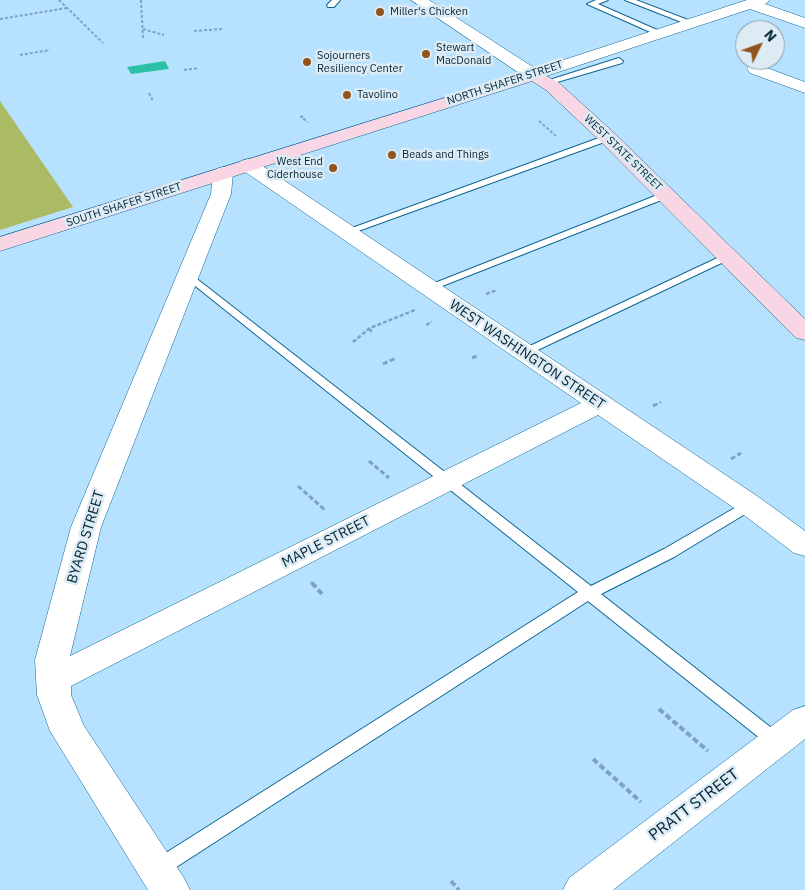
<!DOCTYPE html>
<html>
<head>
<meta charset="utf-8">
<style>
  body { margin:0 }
  #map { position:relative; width:805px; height:890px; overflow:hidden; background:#b6e2ff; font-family:"IBM Plex Sans",sans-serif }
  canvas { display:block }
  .north { position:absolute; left:735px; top:20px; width:50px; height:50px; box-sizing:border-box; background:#dcebf4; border:1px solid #869ca8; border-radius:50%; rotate:48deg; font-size:14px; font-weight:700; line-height:20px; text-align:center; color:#042537 }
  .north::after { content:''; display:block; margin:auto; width:18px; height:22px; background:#93541b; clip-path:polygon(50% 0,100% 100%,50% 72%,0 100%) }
</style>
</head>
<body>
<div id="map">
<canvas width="805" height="890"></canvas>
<div class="north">N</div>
</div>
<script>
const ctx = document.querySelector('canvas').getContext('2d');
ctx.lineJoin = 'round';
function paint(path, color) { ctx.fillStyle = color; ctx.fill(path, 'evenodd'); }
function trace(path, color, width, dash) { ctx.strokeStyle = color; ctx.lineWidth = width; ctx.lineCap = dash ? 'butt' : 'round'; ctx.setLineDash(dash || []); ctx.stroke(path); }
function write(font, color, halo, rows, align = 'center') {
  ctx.font = font + ' "IBM Plex Sans",sans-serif'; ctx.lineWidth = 5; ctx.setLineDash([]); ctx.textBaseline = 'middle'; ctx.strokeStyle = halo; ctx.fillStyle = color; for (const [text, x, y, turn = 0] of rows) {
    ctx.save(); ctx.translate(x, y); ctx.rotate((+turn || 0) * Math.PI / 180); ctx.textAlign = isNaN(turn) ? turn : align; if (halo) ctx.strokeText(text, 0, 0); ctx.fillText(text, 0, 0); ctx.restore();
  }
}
paint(new Path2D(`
  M0,101L73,207L0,230Z`), '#abbb63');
paint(new Path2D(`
  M165,61L169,69L131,74L127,67Z`), '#2dc0a6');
const lane = new Path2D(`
  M332,0H340L334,7H328L327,5Z
  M596,0H608L598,4L664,33L657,35L587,4Z
  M625,0H636L696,23L689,25Z
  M619,58L623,61L622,63L547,85L543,82Z
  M607,135L612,138L610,140L350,234L346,235L341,232Z
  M665,192L670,195L669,197L432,290L428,291L422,288Z
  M728,253L732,254V258L527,355L523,356L517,352Z
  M188,272L591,586L664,549L745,502H755L757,505L755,508L674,557L601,594L783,737L786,742L783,747L777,749L771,747L588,601L164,875L157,878L150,875L147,869L150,863L578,592L184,277L182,275Z`);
const street = new Path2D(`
  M411,0H429L536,69L747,0H770L765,4L805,18V28L750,9L534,80L528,79Z
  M756,64L805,82V93L750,73L747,69L750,65Z
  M248,159L255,161L760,498L805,531V556L794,553L740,512L598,415L71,686V695L84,726L184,878L190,890H148L50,731L37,695L35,660L71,527L211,194L213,173L216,169L223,167L230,169L233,173L231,194L101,527L70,656L581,403L241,169L238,165L241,161Z
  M805,706V739L613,890H563L569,878L793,710Z`);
const secondary = new Path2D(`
  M534,70L558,82L612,131L805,319V340L796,338L598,139L546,90L532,81L0,251V237Z`);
trace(lane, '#106691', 2);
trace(street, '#106691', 1);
trace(secondary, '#106691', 1);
trace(new Path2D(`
  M59,0L103,43
  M141,0L143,38
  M0,19L67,8
  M143,29L164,35
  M194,31L222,29
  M20,55L50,50
  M184,70L199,68
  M149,93L153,101
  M303,116L301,117L308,122
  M539,121L556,136`), '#7ca4be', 2, [3, 2]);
trace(new Path2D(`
  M486,294L497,290
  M426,325L432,322
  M369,329L373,333
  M353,342L370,328L415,310`), '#7ca4be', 2.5, [4, 2]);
trace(new Path2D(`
  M472,358L479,355
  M383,364L396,358
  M653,406L661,402
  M731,459L741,453
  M369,461L389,478
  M298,486L326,511
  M311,582L313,584`), '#7ca4be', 3, [5, 2.5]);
trace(new Path2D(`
  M312,583L322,594
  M659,709L708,751
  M593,759L641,802
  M451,881L459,890`), '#7ca4be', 4, [6, 3]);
paint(lane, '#fff');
paint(street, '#fff');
paint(secondary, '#f9d6e4');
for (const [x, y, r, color] of [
  [380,12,5,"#93541b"],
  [426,54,5,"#93541b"],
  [307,62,5,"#93541b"],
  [347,95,5,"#93541b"],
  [392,155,5,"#93541b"],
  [333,168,5,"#93541b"]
]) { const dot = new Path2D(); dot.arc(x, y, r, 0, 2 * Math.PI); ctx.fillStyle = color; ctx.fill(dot); trace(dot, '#dcebf4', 2); }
write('11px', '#042537', '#dcebf4', [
  ["Miller's Chicken",390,12],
  ["Stewart",436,48],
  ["MacDonald",436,61],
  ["Sojourners",317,56],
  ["Resiliency Center",317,69],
  ["Tavolino",357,95],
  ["Beads and Things",402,155],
  ["West End",323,162,"right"],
  ["Ciderhouse",323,175,"right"]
], 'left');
write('11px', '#042537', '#dcebf4', [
  ["NORTH SHAFER STREET",505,83,-18],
  ["WEST STATE STREET",623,153,44],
  ["SOUTH SHAFER STREET",124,205,-18]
]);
write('14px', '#042537', '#dcebf4', [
  ["WEST WASHINGTON STREET",527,355,34],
  ["BYARD STREET",86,537,-73],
  ["MAPLE STREET",326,542,-27]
]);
write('16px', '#042537', '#dcebf4', [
  ["PRATT STREET",694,805,-37]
]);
</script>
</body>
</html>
